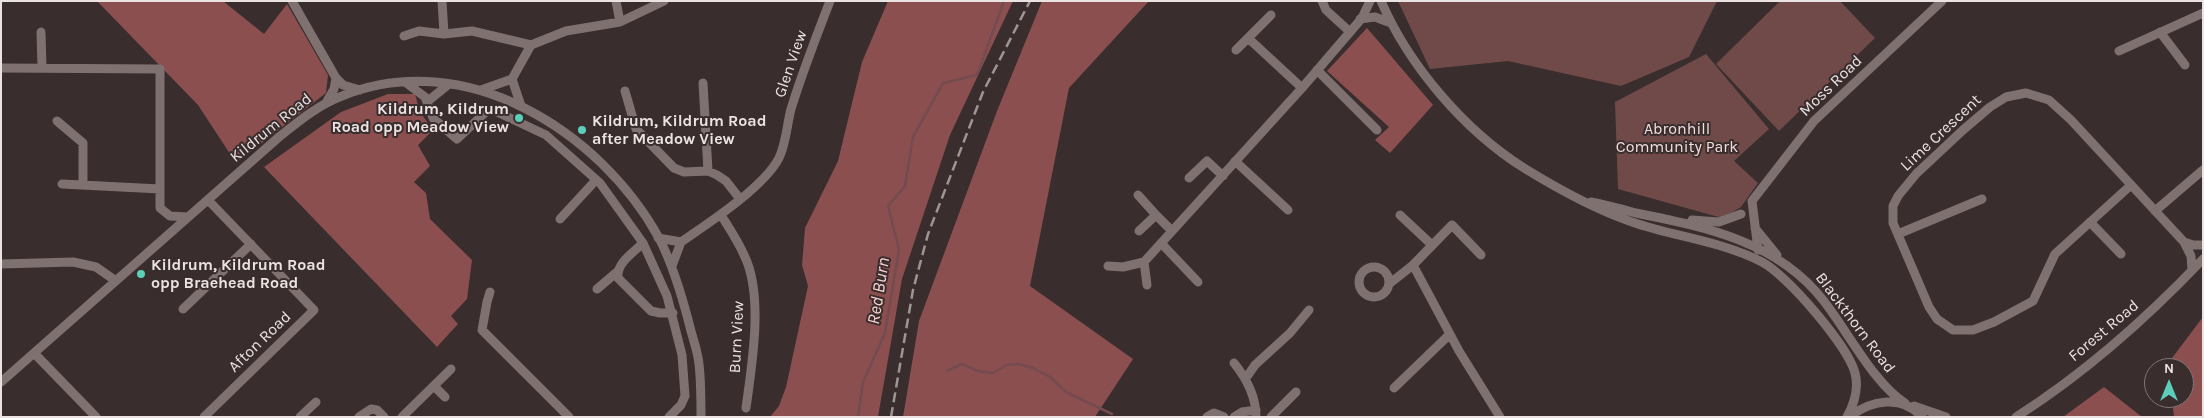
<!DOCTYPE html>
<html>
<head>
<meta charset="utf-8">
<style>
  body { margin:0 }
  #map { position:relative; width:2204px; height:418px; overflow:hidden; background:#392d2d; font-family:Karla,sans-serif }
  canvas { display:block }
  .frame { position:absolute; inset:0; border:2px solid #ebe3e2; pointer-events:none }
  .north { position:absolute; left:2144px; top:358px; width:50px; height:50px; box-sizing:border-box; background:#392d2d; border:1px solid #807675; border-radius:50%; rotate:0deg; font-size:14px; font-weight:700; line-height:20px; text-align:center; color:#ebe3e2 }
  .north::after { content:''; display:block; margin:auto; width:18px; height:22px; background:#5cceba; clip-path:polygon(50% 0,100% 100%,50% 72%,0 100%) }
</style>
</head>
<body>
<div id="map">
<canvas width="2204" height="418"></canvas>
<div class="frame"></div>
<div class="north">N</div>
</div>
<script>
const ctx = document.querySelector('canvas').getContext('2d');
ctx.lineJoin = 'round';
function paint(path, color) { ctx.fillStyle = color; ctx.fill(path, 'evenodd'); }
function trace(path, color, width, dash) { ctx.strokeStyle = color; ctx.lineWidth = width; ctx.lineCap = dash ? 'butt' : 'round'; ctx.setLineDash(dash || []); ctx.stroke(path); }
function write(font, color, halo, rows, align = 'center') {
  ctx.font = font + ' Karla,sans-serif'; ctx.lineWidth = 4; ctx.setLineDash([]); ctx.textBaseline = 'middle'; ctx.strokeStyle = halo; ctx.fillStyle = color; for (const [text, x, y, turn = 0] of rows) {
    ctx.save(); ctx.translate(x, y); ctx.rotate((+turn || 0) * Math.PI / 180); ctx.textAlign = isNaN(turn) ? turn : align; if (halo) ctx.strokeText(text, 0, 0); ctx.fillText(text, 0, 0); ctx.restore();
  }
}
paint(new Path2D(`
  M1398,1H1717L1689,57L1621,86L1508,61L1430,69Z
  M1780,1H1840L1875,38L1779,131L1716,64Z
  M1706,54L1769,129L1734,161L1758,183L1741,207L1722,218L1618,189L1615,102Z`), '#704a49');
paint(new Path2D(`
  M97,1H223L264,34L287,4L328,75L326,93L236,163L198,105Z
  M888,1H1013L950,135L902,279L878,417H770L779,406L786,387L808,286L802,265L805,228L838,161L862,62Z
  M1042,1H1149L1069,88L1030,286L1133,359L1095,417H903L919,321L997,111Z
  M1367,28L1433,105L1390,153L1375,140L1389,127L1327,71Z
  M388,94H415L420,112L433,130L418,145L430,166L414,182L426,193L430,219L472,260L467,299L451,316L458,324L437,347L264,167L341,112Z
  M2203,317V417H2174L2172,398H2184V368H2169V362Z
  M2104,387L2142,417H2063Z`), '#8b4f4f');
trace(new Path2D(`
  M947,371L962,364L978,371L993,373L1007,365L1019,364L1033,368L1050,377L1066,392L1112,414
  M858,417L863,382L885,333L899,250L888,206L905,186L913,137L943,83L977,75L1004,1`), '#744c4f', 2.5);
trace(new Path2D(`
  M292,1L336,78L343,85L360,90
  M442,1L444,34
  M616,1L620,22
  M1322,1L1326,10L1349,31
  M1381,1C1409,66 1465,131 1524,168C1558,189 1594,209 1632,222C1675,237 1721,241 1762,262C1787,275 1848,346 1855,373C1859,388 1854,404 1847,417
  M1360,19L1375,17L1391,23
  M41,32L42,68
  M2160,32L2185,65
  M404,36L419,31L444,34L472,31L531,45
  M1248,38L1302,88
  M1236,50L1271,15
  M2119,51L2203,13
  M1,68L160,69V208L170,216L188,217
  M1317,70L1377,130
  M512,79L521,106
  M405,82L425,97L433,118L457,139L488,110L495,111L546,135L600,183L643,243L667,296L682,355L685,396L681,405L669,417
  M703,83L708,171
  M481,90L512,79L531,45L566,31L620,22L664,1
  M625,91L636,129L674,168L684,172L708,171L717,175L726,181L740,199
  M428,101L449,84
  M326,103L334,89L336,78
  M57,121L83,143V185
  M1235,161L1288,210
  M1189,178L1207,161L1223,176
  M62,184L160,189
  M2131,185L2055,254L2033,301L1994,322L1973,330H1953L1937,319L1929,307L1893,223V206L1898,196L1916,174L1963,130L1990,107L2006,97L2026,93L2049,100L2071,120L2184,242L2191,256L2192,270
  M1138,195L1156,215
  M1591,202C1606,205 1621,209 1636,213C1705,227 1777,241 1823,300C1847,330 1874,384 1905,403
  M2155,211L2203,170
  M721,215C729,228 738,241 744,255C764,295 752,364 746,408
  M1400,215L1432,245
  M560,219L596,180
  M1692,220L1719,222L1741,214
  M2090,222L2121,254
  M1755,228L1777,255
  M1139,231L1156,215L1172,231
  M1898,234L1982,199
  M658,238L681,242C709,223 764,187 779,158C786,144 787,124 791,109C802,73 816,37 830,1
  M2184,242L2193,245H2203
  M643,243C634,252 616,263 618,278L651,311L660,313H673
  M1161,243L1198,282
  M1758,250L1752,201L1814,121L1942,1
  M1144,262L1147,285
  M1,264L73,262L96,267L116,281
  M1413,265L1459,351L1500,417
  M672,266L681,242
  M1108,266L1123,267L1144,262L1302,88L1362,18L1370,1
  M1359 282a15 15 0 1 1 30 0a15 15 0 1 1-30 0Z
  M1389,284L1413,265L1452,225L1481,255
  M597,289L617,272
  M490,292L487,302L482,330L569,417
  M183,309L251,244
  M34,353L96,417
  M1234,363C1247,379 1256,396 1256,417
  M1246,378L1255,365L1290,333L1309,310
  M1,382L279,137C299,121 318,105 342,96C465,46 600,131 659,238C674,267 683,299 691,331C694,342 698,353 699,364C701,381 701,399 701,417
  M434,386L445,397
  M1394,388L1450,334
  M1914,406L1946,417
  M204,417L314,310L208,200
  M300,417L316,402
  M359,417L371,409L377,410L384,417
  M402,417L451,369
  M1207,417L1214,413L1224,417
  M1234,417L1242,412L1256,410
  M1271,417L1296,392
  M1849,417C1871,400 1902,394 1922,417
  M2016,417C2085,373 2147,318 2203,259`), '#7f7170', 9);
trace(new Path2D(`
  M891,417L913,290L928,234L983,92L1030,1`), '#9f9595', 2.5, [10, 5]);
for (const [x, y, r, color] of [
  [519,118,5,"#5cceba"],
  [582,130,5,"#5cceba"],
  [141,274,5,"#5cceba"]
]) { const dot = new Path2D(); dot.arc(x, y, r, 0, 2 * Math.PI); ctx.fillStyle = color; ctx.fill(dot); trace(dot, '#392d2d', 2); }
write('16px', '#ebe3e2', '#392d2d', [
  ["Glen View",791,64,-71],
  ["Moss Road",1831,86,-44],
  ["Kildrum Road",271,128,-39],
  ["Lime Crescent",1941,133,-43],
  ["Blackthorn Road",1855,323,53],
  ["Forest Road",2104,331,-40],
  ["Burn View",737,337,-87],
  ["Afton Road",260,342,-44]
]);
write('bold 16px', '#ebe3e2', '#392d2d', [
  ["Kildrum, Kildrum",509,109,"right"],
  ["Road opp Meadow View",509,127,"right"],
  ["Kildrum, Kildrum Road",592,121],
  ["after Meadow View",592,139],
  ["Kildrum, Kildrum Road",151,265],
  ["opp Braehead Road",151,283]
], 'left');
write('16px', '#f2dedd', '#392d2d', [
  ["Abronhill",1677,129],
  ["Community Park",1677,147]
]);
write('italic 18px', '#f9d2d0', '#392d2d', [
  ["Red Burn",879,291,-81]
]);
</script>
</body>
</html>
